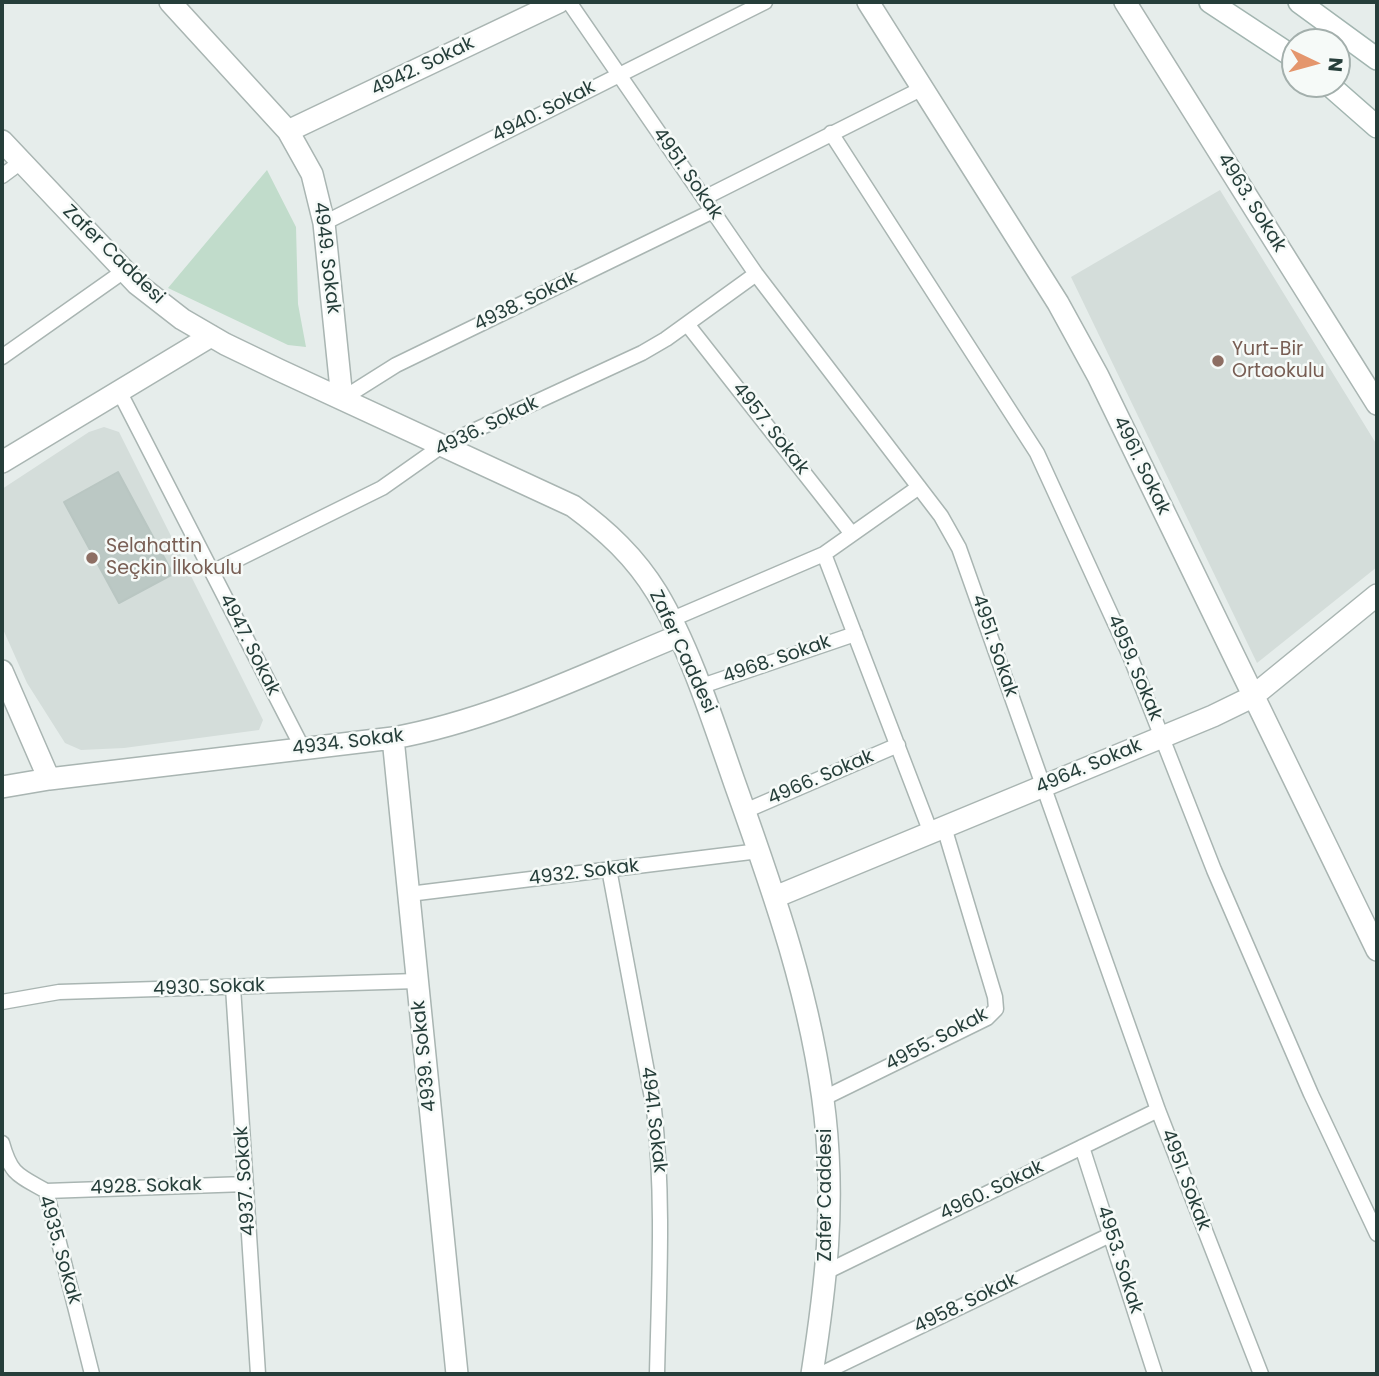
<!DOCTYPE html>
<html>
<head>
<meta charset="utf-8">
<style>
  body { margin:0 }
  #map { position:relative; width:1379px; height:1376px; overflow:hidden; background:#e6edeb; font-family:Poppins,sans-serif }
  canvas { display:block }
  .frame { position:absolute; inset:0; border:4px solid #263e3a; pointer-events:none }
  .north { position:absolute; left:1281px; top:28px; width:70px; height:70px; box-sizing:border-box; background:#f6faf8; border:2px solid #a3afac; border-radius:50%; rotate:95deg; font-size:19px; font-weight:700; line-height:28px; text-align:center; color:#263e3a }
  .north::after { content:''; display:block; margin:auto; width:24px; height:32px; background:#e4966d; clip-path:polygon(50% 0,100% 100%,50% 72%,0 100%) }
</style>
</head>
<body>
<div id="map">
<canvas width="1379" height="1376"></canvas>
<div class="frame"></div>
<div class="north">N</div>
</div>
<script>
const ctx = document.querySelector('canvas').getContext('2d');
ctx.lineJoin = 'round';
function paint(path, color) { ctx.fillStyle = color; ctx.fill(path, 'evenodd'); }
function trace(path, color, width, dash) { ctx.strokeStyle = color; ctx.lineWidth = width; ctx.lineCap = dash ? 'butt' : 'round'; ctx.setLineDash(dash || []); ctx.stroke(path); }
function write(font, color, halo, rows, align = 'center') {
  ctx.font = font + ' Poppins,sans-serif'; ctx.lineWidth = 5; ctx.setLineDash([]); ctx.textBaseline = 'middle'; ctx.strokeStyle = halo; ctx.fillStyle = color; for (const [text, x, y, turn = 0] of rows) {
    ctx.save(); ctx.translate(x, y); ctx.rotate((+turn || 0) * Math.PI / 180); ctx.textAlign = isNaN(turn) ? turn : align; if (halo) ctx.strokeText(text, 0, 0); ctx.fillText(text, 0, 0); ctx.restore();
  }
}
paint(new Path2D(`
  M1220,190L1377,445V567L1257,663L1071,277Z
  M104,427L119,432L263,720L259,730L124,748L81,750L65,743L27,683L2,627V489L89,432Z`), '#d4ddda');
paint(new Path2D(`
  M267,170L296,227L298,304L306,347L288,345L168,288Z`), '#c1dccb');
const building = new Path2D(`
  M118,472L173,574L119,603L64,502Z`);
paint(building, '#bbc8c4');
trace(building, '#b9c6c2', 2);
const service = new Path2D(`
  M569,2L756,274L941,516L959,548L1158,1110L1261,1374
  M831,133L1037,453L1130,656L1214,870L1311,1094L1377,1234
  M2,176L21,162
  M704,198L923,88
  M324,223L765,2
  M687,324L852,534
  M2,357L124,271
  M119,391L303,749
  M342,399L396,365L713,211
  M824,554L931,833
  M212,572L382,488L443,445L642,353L666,339L756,274
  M670,620L824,554L919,487
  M699,687L855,634
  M745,811L898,745
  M609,869L654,1109C664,1197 659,1286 657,1374
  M409,894L759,851
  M233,987L258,1374
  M2,1002L59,992L417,981
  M822,1099L987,1018L996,1009L995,997L944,827
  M2,1143C11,1175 18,1175 46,1191L92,1374
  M1082,1147L1155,1374
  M46,1191L246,1184
  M826,1272L1158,1110
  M821,1374L1110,1235`);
const minor = new Path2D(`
  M170,2L288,131L312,174L324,223L342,399
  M868,2L1058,303L1098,376L1377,950
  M1125,2L1377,404
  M288,131L559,2
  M2,141L137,284L182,319L225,344L279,370L573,506C607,531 635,557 657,593C690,648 714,724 735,784C774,893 812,1000 825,1116C835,1207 826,1284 812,1374
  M2,462L211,336
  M2,671L49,779
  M393,738L457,1374
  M2,787L49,779L393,738C493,720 585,674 678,636
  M775,897L1213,716L1252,697L1377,595`);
const secondary = new Path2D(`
  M1210,2L1295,58
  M1299,2L1377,59
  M1328,84L1377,127`);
trace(service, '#a9b5b2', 17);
trace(minor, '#a9b5b2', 24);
trace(secondary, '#a2b5b0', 24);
trace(service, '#fff', 14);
trace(minor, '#fff', 21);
trace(secondary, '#fff', 21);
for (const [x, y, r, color] of [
  [1218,361,7,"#8d6e63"],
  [92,558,7,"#8d6e63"]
]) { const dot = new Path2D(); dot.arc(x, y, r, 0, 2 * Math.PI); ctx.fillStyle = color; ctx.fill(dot); trace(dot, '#f6faf8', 2.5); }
write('19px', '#263e3a', '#f6faf8', [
  ["4942. Sokak",423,67,-26],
  ["4940. Sokak",544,112,-27],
  ["4951. Sokak",687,174,55],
  ["4963. Sokak",1251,203,58],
  ["Zafer Caddesi",113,255,44],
  ["4949. Sokak",326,258,83],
  ["4938. Sokak",526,302,-26],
  ["4936. Sokak",487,427,-26],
  ["4957. Sokak",770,429,52],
  ["4961. Sokak",1141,466,64],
  ["4947. Sokak",249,645,63],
  ["4951. Sokak",994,646,71],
  ["Zafer Caddesi",682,652,65],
  ["4968. Sokak",777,660,-19],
  ["4959. Sokak",1134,668,67],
  ["4934. Sokak",348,743,-7],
  ["4964. Sokak",1089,767,-23],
  ["4966. Sokak",821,778,-23],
  ["4932. Sokak",584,873,-7],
  ["4930. Sokak",209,988,-2],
  ["4955. Sokak",937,1040,-28],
  ["4939. Sokak",425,1056,-96],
  ["4941. Sokak",653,1120,83],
  ["4951. Sokak",1185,1180,69],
  ["4937. Sokak",246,1181,-94],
  ["4928. Sokak",146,1187,-2],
  ["4960. Sokak",992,1191,-26],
  ["Zafer Caddesi",826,1195,-90],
  ["4935. Sokak",59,1250,74],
  ["4953. Sokak",1119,1260,72],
  ["4958. Sokak",966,1304,-26]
]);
write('19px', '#785e54', '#f6faf8', [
  ["Yurt-Bir",1232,350],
  ["Ortaokulu",1232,372],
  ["Selahattin",106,547],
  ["Seçkin İlkokulu",106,569]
], 'left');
</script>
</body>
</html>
